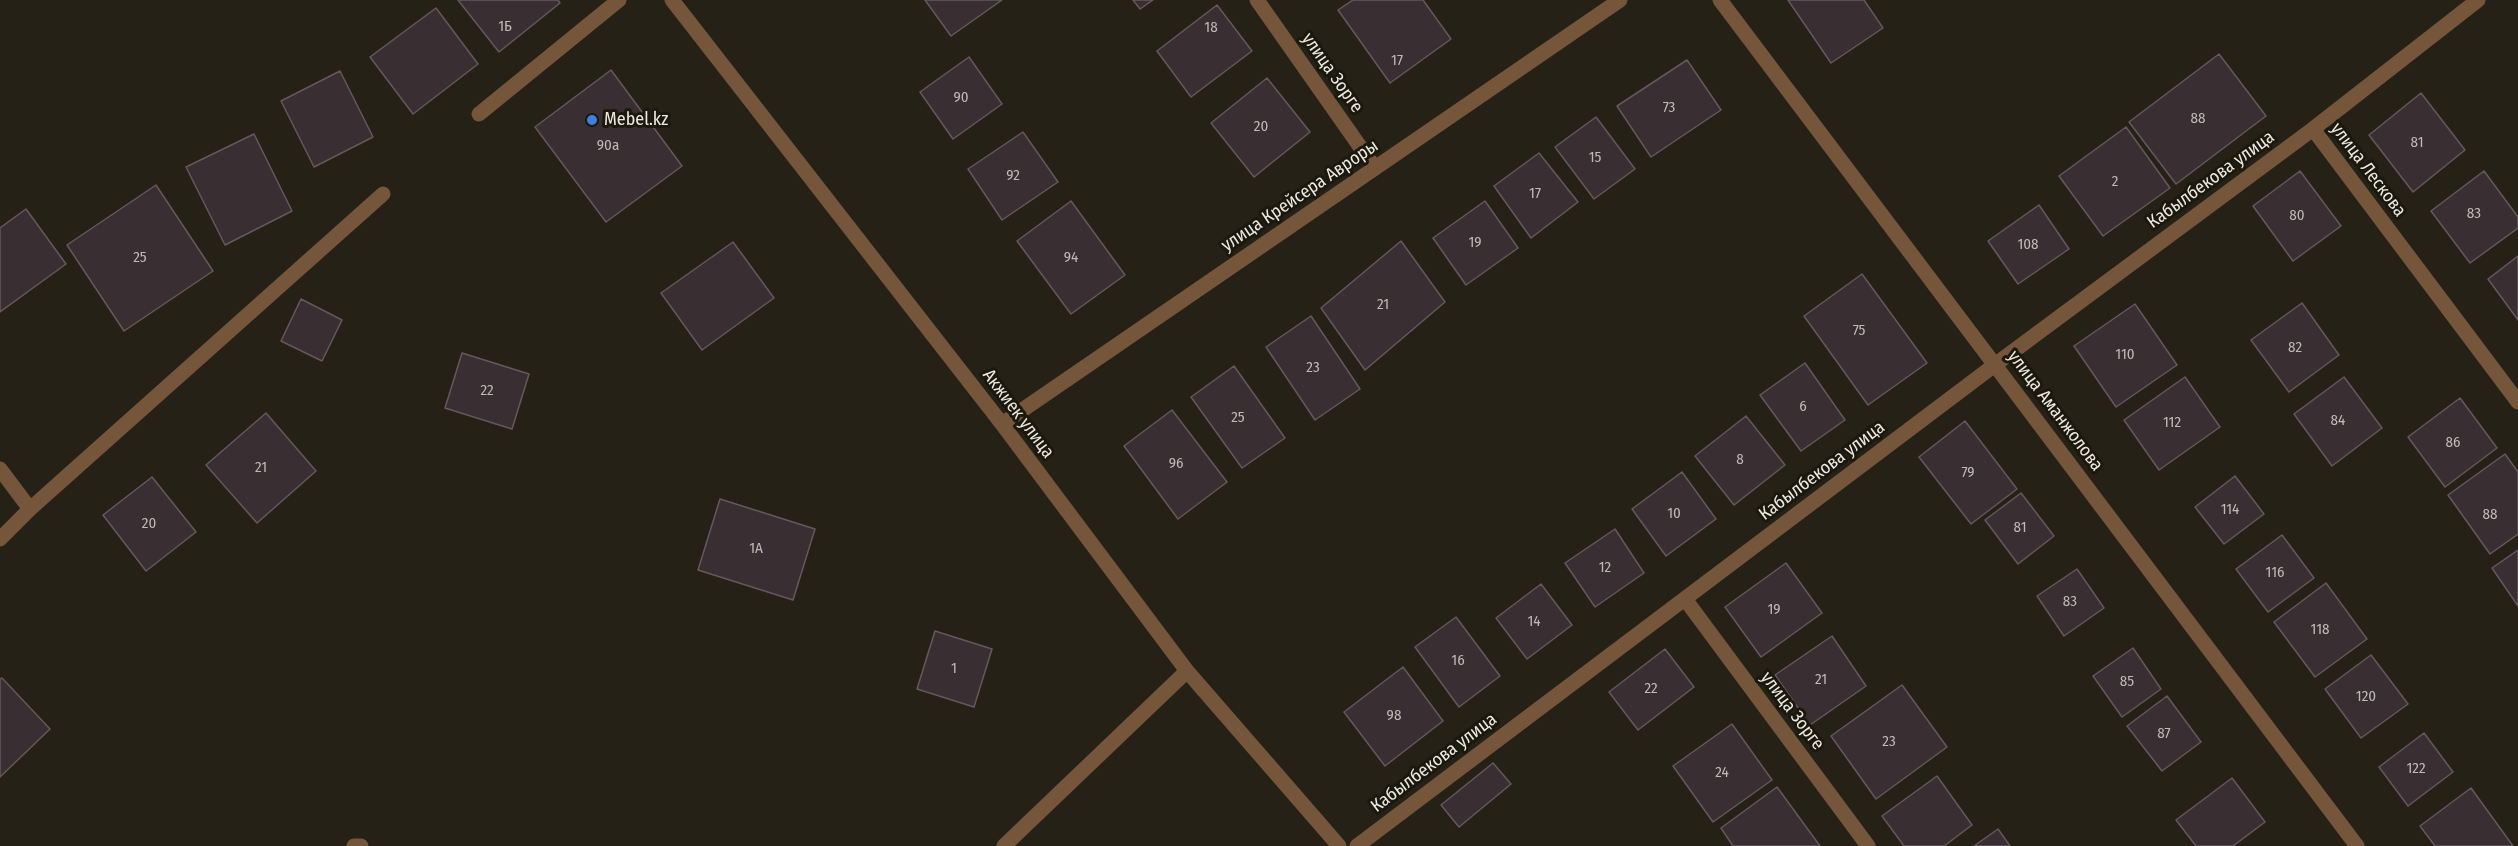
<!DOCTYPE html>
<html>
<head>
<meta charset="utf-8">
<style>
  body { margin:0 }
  canvas { display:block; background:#252117 }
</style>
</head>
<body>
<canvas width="2518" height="846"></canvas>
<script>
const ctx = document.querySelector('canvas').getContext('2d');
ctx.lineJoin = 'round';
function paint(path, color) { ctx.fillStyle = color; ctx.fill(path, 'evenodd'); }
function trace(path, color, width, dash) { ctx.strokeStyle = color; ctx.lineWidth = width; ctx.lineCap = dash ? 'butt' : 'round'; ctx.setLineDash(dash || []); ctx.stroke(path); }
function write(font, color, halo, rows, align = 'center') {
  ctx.font = font + ' "Fira Sans Condensed",sans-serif'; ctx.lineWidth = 6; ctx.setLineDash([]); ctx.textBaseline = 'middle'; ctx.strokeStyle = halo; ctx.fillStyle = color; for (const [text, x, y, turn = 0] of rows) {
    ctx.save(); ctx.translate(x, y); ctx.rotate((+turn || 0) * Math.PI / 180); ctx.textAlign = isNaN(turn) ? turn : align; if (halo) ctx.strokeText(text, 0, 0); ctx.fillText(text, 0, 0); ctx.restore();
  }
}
const building = new Path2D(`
  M458,0H558L560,3L499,52Z
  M925,0H1002L951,36Z
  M1133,0H1153L1140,9Z
  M1353,0H1423L1451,39L1390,83L1338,10Z
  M1788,0H1864L1883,28L1831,63Z
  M1217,5L1252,51L1191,97L1157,51Z
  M436,8L478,64L413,114L370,57Z
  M2219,54L2266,116L2176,184L2129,122Z
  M969,57L1002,104L953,139L920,92Z
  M1687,60L1721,110L1651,157L1617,106Z
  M611,70L682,166L606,222L535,127Z
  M340,71L373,137L314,167L281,101Z
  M1267,78L1310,132L1254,177L1211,123Z
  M2421,93L2465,150L2413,192L2369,135Z
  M1596,117L1635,169L1594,199L1555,147Z
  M2126,127L2170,188L2103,236L2059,176Z
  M1023,132L1058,182L1002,220L968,169Z
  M254,134L292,211L225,245L186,167Z
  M1539,153L1578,202L1531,238L1494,186Z
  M2300,171L2341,226L2293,261L2253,206Z
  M2484,171L2518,217V228L2470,263L2431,211Z
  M156,185L213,271L124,331L67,245Z
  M1071,201L1125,275L1071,314L1017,241Z
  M1485,201L1518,248L1466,285L1433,238Z
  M2039,205L2069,249L2018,284L1988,241Z
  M26,209L66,264L0,312V228Z
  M1401,241L1445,302L1365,370L1321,308Z
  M733,242L774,298L702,350L661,293Z
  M2518,256V320L2488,279Z
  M1862,274L1927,363L1868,405L1804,316Z
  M301,299L342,320L322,361L281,341Z
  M2302,303L2339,355L2289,392L2251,340Z
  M2135,304L2177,365L2116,407L2074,346Z
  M1311,316L1360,389L1315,420L1266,347Z
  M462,353L529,374L512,429L445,408Z
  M1805,363L1845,420L1801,451L1760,395Z
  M1234,366L1285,438L1242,468L1191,397Z
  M2185,377L2220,427L2159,470L2124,420Z
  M2344,377L2382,428L2332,466L2294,414Z
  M2460,398L2497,448L2445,487L2408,437Z
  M1172,410L1227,482L1178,519L1124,446Z
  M266,413L316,471L257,523L206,465Z
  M1746,416L1785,465L1734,505L1695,456Z
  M1965,421L2017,489L1971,524L1919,457Z
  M2505,454L2518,472V534L2490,554L2448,495Z
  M1682,472L1716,519L1666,556L1632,509Z
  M2235,476L2264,514L2224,544L2195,507Z
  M152,477L196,532L146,571L103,515Z
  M2021,493L2054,536L2018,564L1985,520Z
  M720,499L815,529L793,600L698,570Z
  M1615,529L1644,573L1595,607L1565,563Z
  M2282,535L2314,578L2268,612L2236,569Z
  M2518,550V606L2492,568Z
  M1786,563L1822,613L1761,657L1725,607Z
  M2077,569L2104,608L2064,636L2037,596Z
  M2326,583L2367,639L2315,677L2274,622Z
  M1541,584L1572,625L1527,659L1496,618Z
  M1456,617L1500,676L1459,707L1415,647Z
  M935,631L992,649L974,707L917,689Z
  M1832,636L1866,686L1810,725L1775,675Z
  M2133,648L2161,689L2122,717L2093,676Z
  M1665,649L1694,687L1638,730L1609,692Z
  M2371,655L2408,704L2361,738L2325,689Z
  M1403,667L1443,721L1385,766L1344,712Z
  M2,678L50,729L0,777V679Z
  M1902,685L1947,747L1876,799L1831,736Z
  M2167,696L2201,742L2162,771L2127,726Z
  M1732,724L1772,780L1713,822L1673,766Z
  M2424,733L2453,772L2408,806L2379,767Z
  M1493,763L1511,784L1459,827L1441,805Z
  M1937,776L1972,825L1944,846H1904L1882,816Z
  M2232,778L2265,822L2233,846H2196L2176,820Z
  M1777,787L1820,846H1733L1721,828Z
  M2471,788L2513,846H2435L2420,826Z
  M1998,829L2010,846H1974Z`);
paint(building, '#392e32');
trace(building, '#65585d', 1.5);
trace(new Path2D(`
  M672,0L1002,424L1187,671L1339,846
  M1257,0L1375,168
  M1720,0L2357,846
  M2478,0L2313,129L2518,402
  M479,114L619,0
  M1002,424L1620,0
  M0,469L30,509
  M0,539L30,509L383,194
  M1685,599L1868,846
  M354,846H361
  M1004,846L1187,671
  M1357,846L1996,364L2313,129`), '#76563b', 15);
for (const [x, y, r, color] of [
  [592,120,6,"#3f7fe0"]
]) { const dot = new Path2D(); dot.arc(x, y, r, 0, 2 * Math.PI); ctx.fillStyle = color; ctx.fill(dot); trace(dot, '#1b180e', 2); }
write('15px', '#bfbab6', null, [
  ["1Б",505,27],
  ["18",1211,28],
  ["17",1397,61],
  ["90",961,98],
  ["73",1669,108],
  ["88",2198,119],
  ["20",1261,127],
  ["81",2417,143],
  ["90а",608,146],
  ["15",1595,158],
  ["92",1013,176],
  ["2",2115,182],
  ["17",1535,194],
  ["83",2474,214],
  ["80",2297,216],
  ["19",1475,243],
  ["108",2028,245],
  ["25",140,258],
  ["94",1071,258],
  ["21",1383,305],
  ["75",1859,331],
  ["82",2295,348],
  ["110",2125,355],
  ["23",1313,368],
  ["22",487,391],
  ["6",1803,407],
  ["25",1238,418],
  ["84",2338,421],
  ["112",2172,423],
  ["86",2453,443],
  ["8",1740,460],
  ["96",1176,464],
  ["21",261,468],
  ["79",1968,473],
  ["114",2230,510],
  ["10",1674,514],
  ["88",2490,515],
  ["20",149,524],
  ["81",2020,528],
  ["1А",756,549],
  ["12",1605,568],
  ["116",2275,573],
  ["83",2070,602],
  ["19",1774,610],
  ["14",1534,622],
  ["118",2320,630],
  ["16",1458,661],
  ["1",954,669],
  ["21",1821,680],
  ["85",2127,682],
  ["22",1651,689],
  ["120",2366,697],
  ["98",1394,716],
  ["87",2164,734],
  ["23",1889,742],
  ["122",2416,769],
  ["24",1722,773]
]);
write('18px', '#ece9e2', '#1b180e', [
  ["улица Зорге",1332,73,55],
  ["улица Лескова",2368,170,53],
  ["Кабылбекова улица",2211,180,-36],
  ["улица Крейсера Авроры",1300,196,-34],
  ["улица Аманжолова",2055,411,53],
  ["Акжиек улица",1018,414,53],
  ["Кабылбекова улица",1822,471,-37],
  ["улица Зорге",1792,711,53],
  ["Кабылбекова улица",1434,763,-37]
]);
write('18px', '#ece9e2', '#1b180e', [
  ["Mebel.kz",604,120]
], 'left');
</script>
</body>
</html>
